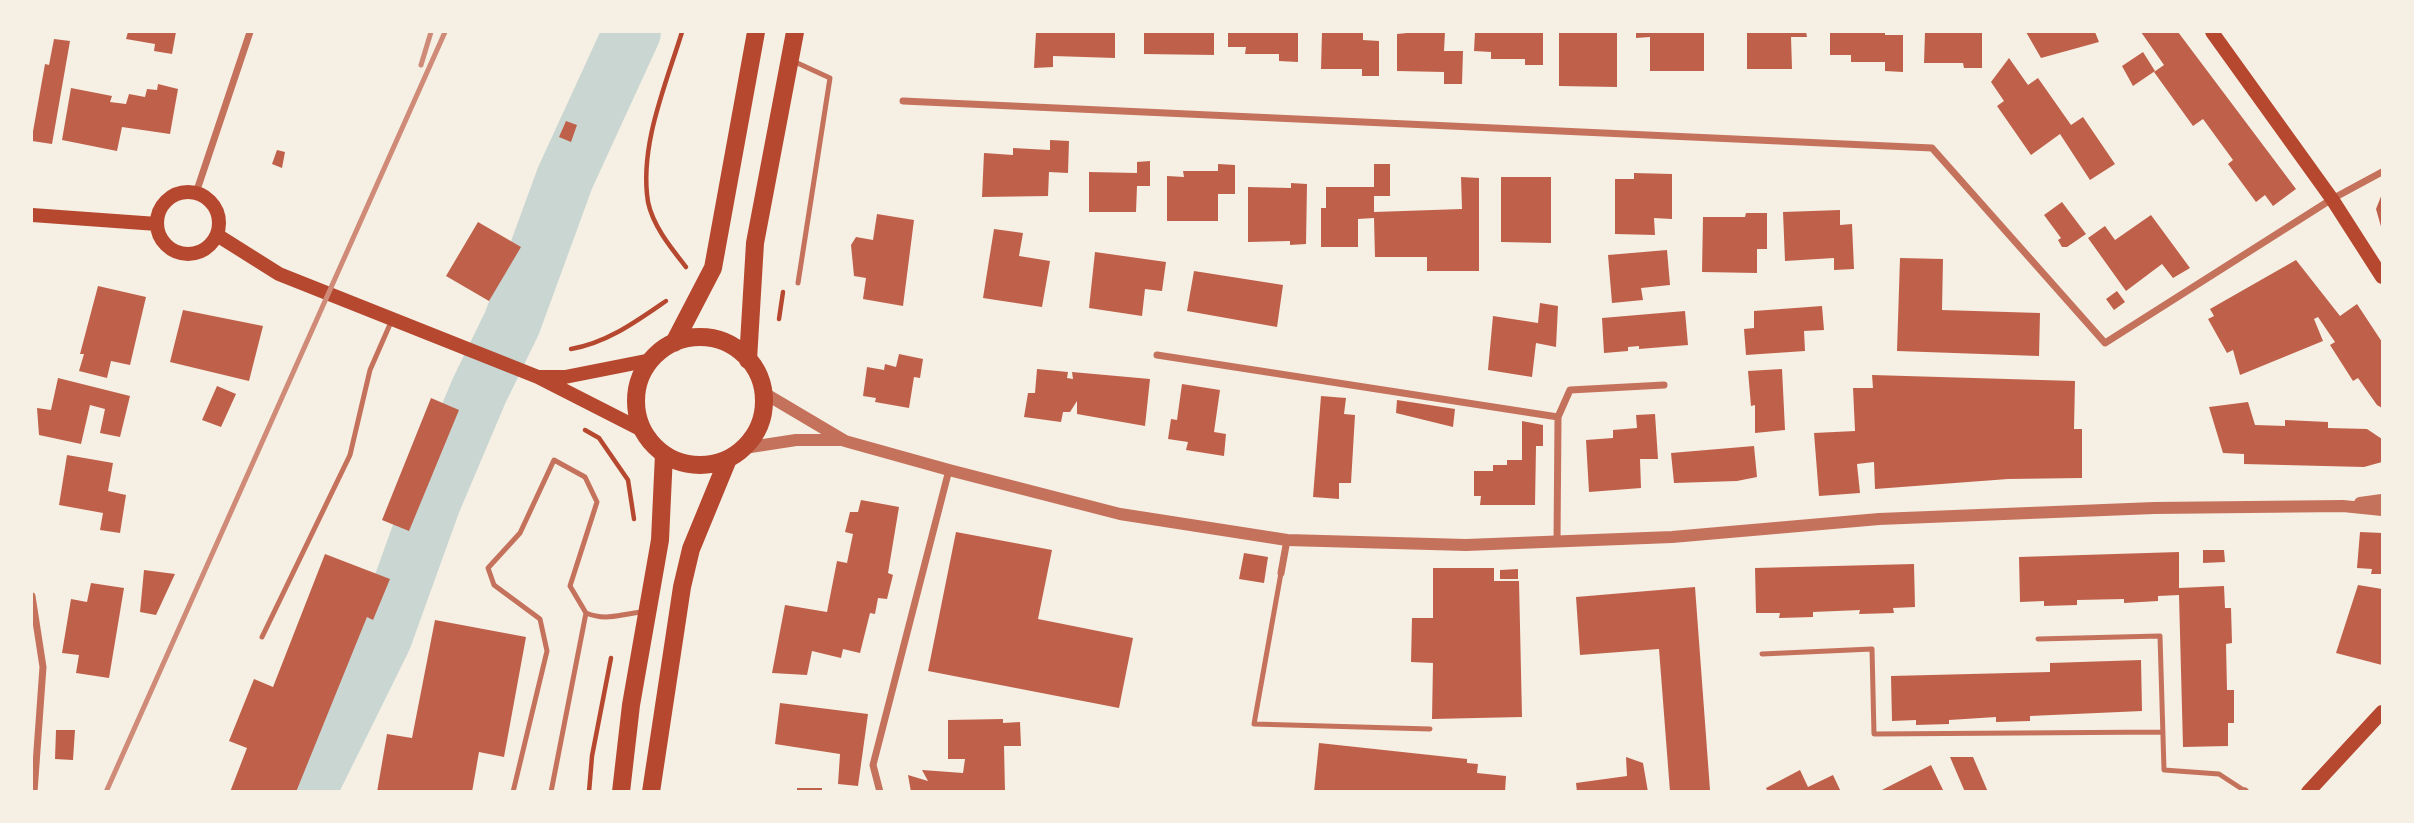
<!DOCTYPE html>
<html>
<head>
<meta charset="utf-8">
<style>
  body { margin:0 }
  #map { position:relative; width:2414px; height:823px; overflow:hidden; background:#f6efe4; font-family:Inter,sans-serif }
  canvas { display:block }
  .frame { position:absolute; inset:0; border:33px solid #f6efe4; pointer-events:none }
</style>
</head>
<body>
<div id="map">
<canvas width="2414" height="823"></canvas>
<div class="frame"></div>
</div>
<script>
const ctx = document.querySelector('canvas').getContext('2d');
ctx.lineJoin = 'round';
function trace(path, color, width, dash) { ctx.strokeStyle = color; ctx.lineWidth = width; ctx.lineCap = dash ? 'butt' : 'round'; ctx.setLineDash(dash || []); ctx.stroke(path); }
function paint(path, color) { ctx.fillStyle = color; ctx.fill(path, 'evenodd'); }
trace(new Path2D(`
  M307,792L383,638L432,502L479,391L512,323L565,178L632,32`), '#c9d6d2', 58);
paint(new Path2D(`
  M128,32H176L172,54L154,51L155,44L126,39Z
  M1036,32H1115V58L1053,56V67L1034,68Z
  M1144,32H1214V55L1144,54Z
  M1228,32H1298V62L1279,61V54H1245L1246,47H1228Z
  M1322,32H1363V40L1379,41V76H1362V69H1321Z
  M1417,32H1445L1444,51H1463L1462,84H1444V72L1397,71V34Z
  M1475,32H1543V65H1525V59H1491V52L1474,51Z
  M1559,32H1617V87L1559,86Z
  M1636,32H1704V71H1650V37L1636,38Z
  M1747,32H1806L1807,37H1791L1792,69H1747Z
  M1830,32H1885V35H1903V72L1885,71V62H1851V55H1830Z
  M1925,32H1982V68H1964L1963,63H1924Z
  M2026,32H2095L2099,42L2041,58Z
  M2141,32H2178L2296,189L2273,206L2265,195L2256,202L2228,164L2233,160L2203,119L2193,126L2154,72L2164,65Z
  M54,39L70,41L52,144L32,141V137L45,64L49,65Z
  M2143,52L2155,71L2133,86L2122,66Z
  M2009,58L2028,85L2038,78L2071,125L2083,117L2115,164L2090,180L2060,134L2031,155L1997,106L2004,101L1991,82Z
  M158,84L178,89L170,134L122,127L117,151L62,140L71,88L112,96L110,102L126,104L129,94L145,97L147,89L157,90Z
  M566,121L577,125L571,142L559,137Z
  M1050,140L1069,141L1068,173L1049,172L1048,196L982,197L984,153L1013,155V148L1050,150Z
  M277,150L285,152L282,168L272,164Z
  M1150,161V186H1137L1136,212H1089V172L1137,173V162Z
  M1218,164L1235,165V194H1218V221H1167V176L1184,177L1183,171H1218Z
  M1374,164H1390V196H1374V212L1462,209L1461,177L1479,178V271H1427V257H1375L1374,218L1358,219V247H1321V208H1326V187H1374Z
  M1634,173L1672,174V219L1654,218L1655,235L1615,234V179H1634Z
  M1501,177H1551V243L1501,242Z
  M1291,183L1307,184L1306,244L1290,245V241L1248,242V187L1291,188Z
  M2382,194V230L2376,209Z
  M2062,202L2086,234L2067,247H2062L2058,240L2061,238L2044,215Z
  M1840,210V225L1852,224L1854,269L1834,270V258L1785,261L1783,212Z
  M1746,213H1767V249H1757V273L1702,272L1703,217H1745Z
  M877,214L914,220L903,306L863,299L866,278L854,276L851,245L856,237L873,240Z
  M2151,215L2190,268L2173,278L2162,264L2126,291L2088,238L2105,226L2115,240Z
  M478,222L521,247L489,301L446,276Z
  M994,229L1023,233L1019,256L1050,261L1042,307L983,298Z
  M1667,250L1670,285L1641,288L1643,300L1612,303L1608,255Z
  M1095,252L1166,262L1162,291L1145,289L1142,316L1089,308Z
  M1900,258L1943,259L1942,310L2040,313L2039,356L1897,351Z
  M2296,260L2340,316L2357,304L2382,342V408L2377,405L2358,378L2353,381L2330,345L2335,342L2318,317L2314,319L2323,341L2240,375L2233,350L2227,353L2208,319L2214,316L2210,309Z
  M1194,271L1283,285L1277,327L1187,311Z
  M98,286L146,297L130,365L111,361L107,378L79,371L84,354H80Z
  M2117,291L2125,302L2114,310L2106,299Z
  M1540,303L1558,306L1556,347L1536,343L1532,377L1488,370L1493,316L1538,323Z
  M1822,306L1824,330L1804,331L1805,351L1746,355L1744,329L1754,328V311Z
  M183,310L263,326L249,381L170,362Z
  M1685,311L1688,345L1639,349V346L1628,347V351L1604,353L1602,318Z
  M899,354L923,359L920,378L914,377L909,408L875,402L876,398L863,396L867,367L884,370L885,364L896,367Z
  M1037,369L1068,372L1067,378L1073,379L1072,372L1150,379L1145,426L1077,414V401L1070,412H1063L1061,422L1024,417L1028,393H1035Z
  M1782,369L1785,430L1755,433V405L1751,406L1748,371Z
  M1872,375L2075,381L2074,429H2082V478L2008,479L1875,489L1874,462L1857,464L1860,493L1819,496L1814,433L1855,431L1853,388H1873Z
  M58,378L130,396L120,437L100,433L105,409L90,405L81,444L39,435L37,408L51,410Z
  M1182,384L1220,390L1214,432L1226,434L1224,456L1186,450L1188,442L1168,439L1171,419L1177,420Z
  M217,386L236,394L221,427L202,420Z
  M1321,396L1346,398L1344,414L1355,415L1351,483H1339V499L1313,497Z
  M431,398L459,410L409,531L382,520Z
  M1397,400L1455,409L1453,427L1396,413Z
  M2248,402L2255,425L2285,426V420L2328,422V428L2367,429L2382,439V462L2364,467L2244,464V454L2223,453L2209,407Z
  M1655,414L1658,459H1640L1641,488L1589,492L1586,440L1613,438V430L1637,428L1636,415Z
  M1522,421L1543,425V446H1536L1535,505H1480L1481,496H1474V471H1493V465H1507V460H1522Z
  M1754,446L1757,477L1737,481L1674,483L1671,453Z
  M67,455L113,463L108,491L126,495L120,533L100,530L103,513L59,505Z
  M861,500L899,507L888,573L893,575L887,599L878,598L875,614L870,613L860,653L843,649L841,658L812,651L807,675L772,673L785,605L827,612L837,561L847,563L853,534L845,532L850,512H858Z
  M956,532L1052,550L1038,619L1133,638L1119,708L928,671Z
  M2360,532L2382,533V574H2371L2372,569L2357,568Z
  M2203,550H2224L2225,562L2203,563Z
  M2179,552V588L2224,586L2225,608H2231L2232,643L2226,644L2227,690H2234V723H2228V746L2183,747L2179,595L2158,596V601L2124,603V599L2077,600V605L2044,606V601L2020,602L2019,557Z
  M1244,553L1268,557L1264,583L1239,579Z
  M325,554L390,579L373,620L367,617L356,644L296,792H230L247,748L229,741L254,679L273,687Z
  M1914,564L1915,607L1893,608L1894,613L1859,614L1860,610L1813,612V617L1779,618L1780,613H1756L1755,568Z
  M1433,568H1494V581H1519L1522,717L1432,719L1433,663L1411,662L1412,618H1433Z
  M1518,569V579H1500V570Z
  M144,570L175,574L156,615L140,612Z
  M91,583L124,588L109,678L76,673L79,655L62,653L71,599L87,602Z
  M2358,585L2382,589V665L2336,653Z
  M1695,587L1710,790L1670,792L1659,649L1580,655L1576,597Z
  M435,620L526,637L504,757L479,752L472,792H377L387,734L412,738Z
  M2141,660L2142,711L2030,716V721L1996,722V717L1949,720V724L1916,725V720L1892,721L1891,676L2050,672V663Z
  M780,703L868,714L858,786L838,784L840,754L775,744Z
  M1003,719V723L1020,722L1021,746H1004L1005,792H911L908,775L928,781L922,770L963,773L965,759H948V720Z
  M56,730H75L73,760L55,759Z
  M1319,743L1467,759V763L1478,764L1477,773L1506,776L1505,792H1314Z
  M1626,757L1643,763L1648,792H1577L1576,783L1627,776Z
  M1950,757H1973L1988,792H1965Z
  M1931,765L1944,792H1878Z
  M1800,770L1808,787L1833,775L1841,792H1768L1766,788Z
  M797,788H822V792H797Z`), '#bf614a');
trace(new Path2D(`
  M682,32C666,84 639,146 648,202C653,226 671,248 686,267
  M779,319L783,292
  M571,349C607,343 637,321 666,301
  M585,430L599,438L628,480L634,519
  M589,792L592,756L611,658`), '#b5482f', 4.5);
trace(new Path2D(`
  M793,61L830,78L798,283
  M1281,573L1254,724L1430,729
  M586,613C608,622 621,613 645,612
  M262,637L350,455L370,370L391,322
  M2038,639L2160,636L2164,770L2219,774L2245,791
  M1762,654L1872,649L1874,734L2163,732
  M513,792L547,651L540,619L494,585L488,568L520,533L554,460L585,477L597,502L570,586L586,613L551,792`), '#c5725c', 5);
trace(new Path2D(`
  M903,101L1932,148L2105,343L2332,199L2382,172
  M196,193L250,32
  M1157,355L1558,417L1557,542
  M1558,417L1570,390L1664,385
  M1281,573L1287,540
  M32,596L43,667L34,792
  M2245,791L2246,792
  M880,792L873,765L949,470`), '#c5725c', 7);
trace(new Path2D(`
  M764,393L845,441L949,470L1120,514L1287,540L1466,545L1672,537L1879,519L2154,508L2343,506L2382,510
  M744,448L796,440H841
  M2360,503L2382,500`), '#c5725c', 12);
trace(new Path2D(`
  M2212,32L2332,199L2382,277
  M157 223a31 31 0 1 1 62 0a31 31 0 1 1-62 0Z
  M32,215L157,224
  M217,235L279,274L538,377L642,430
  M539,377H565L651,360
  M2308,792L2382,712`), '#b5482f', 14);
trace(new Path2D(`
  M636 401a64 64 0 1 1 128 0a64 64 0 1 1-128 0Z
  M674,343L713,268L756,32
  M748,360L755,243L795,32
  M621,792L631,705L660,540L664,454
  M651,792L682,587L691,549L728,459`), '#b5482f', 18);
trace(new Path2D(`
  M421,65L431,32
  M106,792L445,32`), '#cf8b77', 5);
</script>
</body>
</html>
